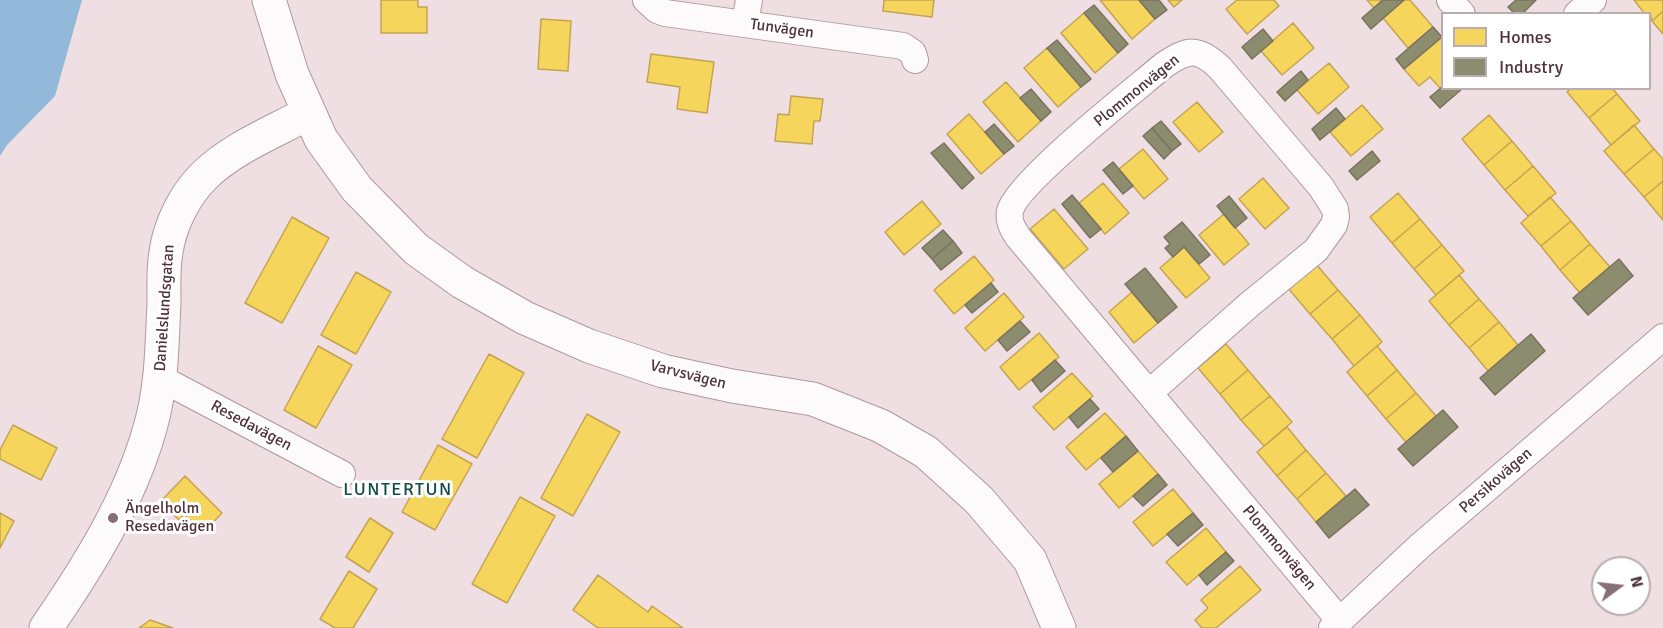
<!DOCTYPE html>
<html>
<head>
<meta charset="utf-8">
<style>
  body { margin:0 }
  #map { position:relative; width:1663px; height:628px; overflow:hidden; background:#efdee2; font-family:Signika,sans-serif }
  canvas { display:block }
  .legend { position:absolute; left:1441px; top:12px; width:210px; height:78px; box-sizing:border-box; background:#fff; border:2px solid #b9adb0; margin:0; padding:8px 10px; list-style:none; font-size:18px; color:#50323a }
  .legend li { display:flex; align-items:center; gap:12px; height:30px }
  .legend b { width:30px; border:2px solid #b9adb0 }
  .north { position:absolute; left:1591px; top:556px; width:60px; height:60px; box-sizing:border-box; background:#fff; border:2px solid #b9adb0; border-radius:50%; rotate:75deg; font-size:16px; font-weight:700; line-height:24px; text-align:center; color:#50323a }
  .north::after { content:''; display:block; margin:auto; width:21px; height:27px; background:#886e75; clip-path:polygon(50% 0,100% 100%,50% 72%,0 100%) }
</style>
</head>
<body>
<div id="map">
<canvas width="1663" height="628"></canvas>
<ul class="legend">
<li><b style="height:16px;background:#f6d55c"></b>Homes</li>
<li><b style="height:16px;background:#8c8c6e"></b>Industry</li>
</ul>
<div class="north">N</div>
</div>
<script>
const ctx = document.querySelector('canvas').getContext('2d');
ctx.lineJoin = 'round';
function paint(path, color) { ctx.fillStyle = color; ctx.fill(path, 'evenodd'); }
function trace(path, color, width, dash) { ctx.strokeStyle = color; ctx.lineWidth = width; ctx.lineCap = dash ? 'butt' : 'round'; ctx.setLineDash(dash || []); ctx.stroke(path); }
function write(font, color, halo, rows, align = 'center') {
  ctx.font = font + ' Signika,sans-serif'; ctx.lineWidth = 6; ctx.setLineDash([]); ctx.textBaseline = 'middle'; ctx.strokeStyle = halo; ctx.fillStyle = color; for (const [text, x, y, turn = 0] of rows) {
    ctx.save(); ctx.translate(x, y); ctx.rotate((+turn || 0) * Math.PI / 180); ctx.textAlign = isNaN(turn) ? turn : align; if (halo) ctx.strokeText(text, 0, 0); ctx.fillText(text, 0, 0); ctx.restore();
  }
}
paint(new Path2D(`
  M0,0H82L55,96L7,145L0,156Z`), '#92b8da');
const homes = new Path2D(`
  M381,0H418V7H427V33H381Z
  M884,0H934L932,17L883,11Z
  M1100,0H1139L1155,19L1132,39Z
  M1168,0H1182L1174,7Z
  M1237,0H1274L1279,6L1247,34L1226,9Z
  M1367,0H1383L1374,8Z
  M1404,0H1410L1433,27L1408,48L1383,18Z
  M1634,0H1663V11L1652,21L1650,14H1645Z
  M1663,11V34L1652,21Z
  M1084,13L1118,53L1095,73L1061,33Z
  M541,19L571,21L568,71L538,69Z
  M1293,23L1314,48L1282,75L1261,51Z
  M1442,37V87L1440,88L1430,77L1419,86L1404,69Z
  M1047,48L1081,87L1058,107L1024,68Z
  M651,54L714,62L707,113L677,109L680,87L647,82Z
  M1329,63L1349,87L1318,114L1297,90Z
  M1006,82L1041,121L1018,142L983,102Z
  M1572,88H1612L1617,94L1589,118L1567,92Z
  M1617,94L1640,121L1611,145L1589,118Z
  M791,96L823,99L820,121H814L812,144L775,141L778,114L789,115Z
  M1197,102L1223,132L1199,152L1173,122Z
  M1362,105L1383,129L1351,156L1330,132Z
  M969,114L1004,154L981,174L947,134Z
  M1489,115L1512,141L1484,165L1462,139Z
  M1634,125L1654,149L1624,174L1604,151Z
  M1512,141L1533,166L1505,190L1484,165Z
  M1143,149L1168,179L1144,199L1119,169Z
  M1654,149L1663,159V181L1644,197L1624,174Z
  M1533,166L1556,193L1528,216L1505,190Z
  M1263,178L1289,208L1265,229L1239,199Z
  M1663,181V220L1644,197Z
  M1103,183L1129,213L1105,234L1079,203Z
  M1398,193L1420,219L1392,243L1370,217Z
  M1550,197L1571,221L1541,246L1521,223Z
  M922,201L941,224L904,255L885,232Z
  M1054,209L1088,249L1064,269L1030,229Z
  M1224,214L1249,244L1224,265L1199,235Z
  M292,217L329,238L282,323L245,303Z
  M1420,219L1442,245L1414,269L1392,243Z
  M1571,221L1590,244L1560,270L1541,246Z
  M1590,244L1610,267L1580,293L1560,270Z
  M1442,245L1464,271L1436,295L1414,269Z
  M1184,247L1210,278L1186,298L1160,268Z
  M974,256L994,280L954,314L934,290Z
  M1316,264L1338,290L1310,314L1288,288Z
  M356,272L391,292L356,354L321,335Z
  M1459,275L1479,299L1449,325L1429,301Z
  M1338,290L1360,315L1332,339L1310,314Z
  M1132,292L1158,323L1134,343L1109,312Z
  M1004,293L1024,317L985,351L965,328Z
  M1479,299L1499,322L1469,348L1449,325Z
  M1360,315L1382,342L1354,366L1332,339Z
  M1499,322L1518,345L1488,371L1469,348Z
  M1039,333L1059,357L1019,390L1000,367Z
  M1226,344L1248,370L1220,394L1198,368Z
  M318,346L352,365L316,428L284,410Z
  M1377,346L1397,370L1367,396L1347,372Z
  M489,354L524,373L477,458L442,439Z
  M1248,370L1270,396L1241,420L1220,394Z
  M1397,370L1416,393L1386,419L1367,396Z
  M1072,373L1093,396L1054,430L1033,407Z
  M1416,393L1436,416L1406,442L1386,419Z
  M1270,396L1292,422L1264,446L1241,420Z
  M1105,413L1126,436L1086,470L1066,447Z
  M587,414L620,432L573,516L541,498Z
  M13,425L57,448L41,480L0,459V450Z
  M1287,427L1306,450L1277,476L1257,452Z
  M438,445L472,464L435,530L402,512Z
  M1306,450L1326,473L1297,499L1277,476Z
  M1138,451L1158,474L1119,508L1099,484Z
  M1326,473L1346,496L1316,522L1297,499Z
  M185,476L222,513L203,533L184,514L179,520L160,502Z
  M1173,489L1193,513L1153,546L1133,522Z
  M520,497L555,516L507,603L472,584Z
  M0,513L14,521L0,548Z
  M370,518L393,533L369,572L346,557Z
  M1206,528L1226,552L1187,585L1166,562Z
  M1240,566L1261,590L1216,628H1202L1195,620L1208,608L1201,600Z
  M349,571L377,589L353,628H335L320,619Z
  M598,575L648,612L652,606L683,628H598L573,610Z
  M150,620L173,628H139Z`);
paint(homes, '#f6d55c');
trace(homes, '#c4a452', 1.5);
const industry = new Path2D(`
  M1139,0H1159L1167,10L1155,19Z
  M1383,0H1404L1371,29L1362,18Z
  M1516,0H1536L1522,14H1515L1508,7Z
  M1094,5L1128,44L1118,53L1084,13Z
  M1433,27L1442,37L1404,69L1396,59Z
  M1263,29L1273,41L1252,59L1242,47Z
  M1057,40L1091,79L1081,87L1047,48Z
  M1301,71L1308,80L1285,101L1277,92Z
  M1442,87V88H1463L1440,108L1430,97Z
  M1031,89L1051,112L1041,121L1020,98Z
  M1336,108L1345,119L1320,140L1312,129Z
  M1161,121L1181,144L1172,151L1152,128Z
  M994,124L1014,146L1004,154L985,132Z
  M1152,128L1172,151L1164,159L1143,136Z
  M944,143L974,178L962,189L931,153Z
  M1372,151L1380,161L1357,180L1349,171Z
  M1113,162L1133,186L1123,194L1103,170Z
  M1072,195L1101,229L1090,238L1062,204Z
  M1229,196L1247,218L1235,228L1217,206Z
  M1182,222L1210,255L1199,264L1184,247L1173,257L1165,248L1170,244L1164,237Z
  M943,230L953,241L932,259L922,248Z
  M953,241L962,253L941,270L932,259Z
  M1619,259L1633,276L1588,315L1573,298Z
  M1145,268L1177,307L1158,323L1125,284Z
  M991,283L998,292L972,313L965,305Z
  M1020,321L1030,332L1007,351L998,340Z
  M1531,334L1545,351L1495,395L1480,378Z
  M1055,360L1065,371L1041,392L1032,380Z
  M1090,399L1099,409L1078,428L1069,417Z
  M1443,410L1458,427L1413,466L1398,449Z
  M1126,436L1138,451L1113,472L1101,458Z
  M1158,474L1167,485L1143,506L1133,496Z
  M1355,489L1369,505L1329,538L1316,522Z
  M1193,513L1203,525L1178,546L1167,534Z
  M1226,552L1234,561L1207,585L1199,575Z`);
paint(industry, '#8c8c6e');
trace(industry, '#7a715e', 1.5);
const minor = new Path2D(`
  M646,0L657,10L665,13L903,46L913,53L915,60
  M1450,0L1462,14
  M1577,14L1593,0
  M745,24L749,0
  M160,378L342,474
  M1149,393L1018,237C1013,229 1008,222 1010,211C1016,183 1136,89 1164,65C1188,49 1198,47 1220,68L1321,187L1335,209L1336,217L1334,225L1316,250L1250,304L1149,393L1340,621
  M1332,628L1421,545L1663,337`);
const tertiary = new Path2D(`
  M269,0L292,74L321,139L357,189L416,249L462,282L525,318L589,346L663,371L732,386L813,399L881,426L926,452L979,500L1030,560L1059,628
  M46,628C88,567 130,500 150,428C162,387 162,344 164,302C164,286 163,268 166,252C170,225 184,196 204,176C232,148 274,132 308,113`);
trace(minor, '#ad999e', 28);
trace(tertiary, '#ad999e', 35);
trace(minor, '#fdfafb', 26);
trace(tertiary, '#fdfafb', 33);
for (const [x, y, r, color] of [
  [113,518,6,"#886e75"]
]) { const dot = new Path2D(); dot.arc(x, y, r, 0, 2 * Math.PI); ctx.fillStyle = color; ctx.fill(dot); trace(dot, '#fff', 2); }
write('16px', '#50323a', '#fff', [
  ["Tunvägen",782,29,8],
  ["Plommonvägen",1137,91,-39],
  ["Danielslundsgatan",165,308,-86],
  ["Varvsvägen",688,375,14],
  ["Resedavägen",251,426,28],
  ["Persikovägen",1496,481,-41],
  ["Plommonvägen",1279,548,50]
]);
write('16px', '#50323a', '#fff', [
  ["Ängelholm",125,509],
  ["Resedavägen",125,527]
], 'left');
ctx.letterSpacing = '1.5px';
write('18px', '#114c44', '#fff', [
  ["LUNTERTUN",398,490]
]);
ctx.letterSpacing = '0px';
</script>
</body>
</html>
